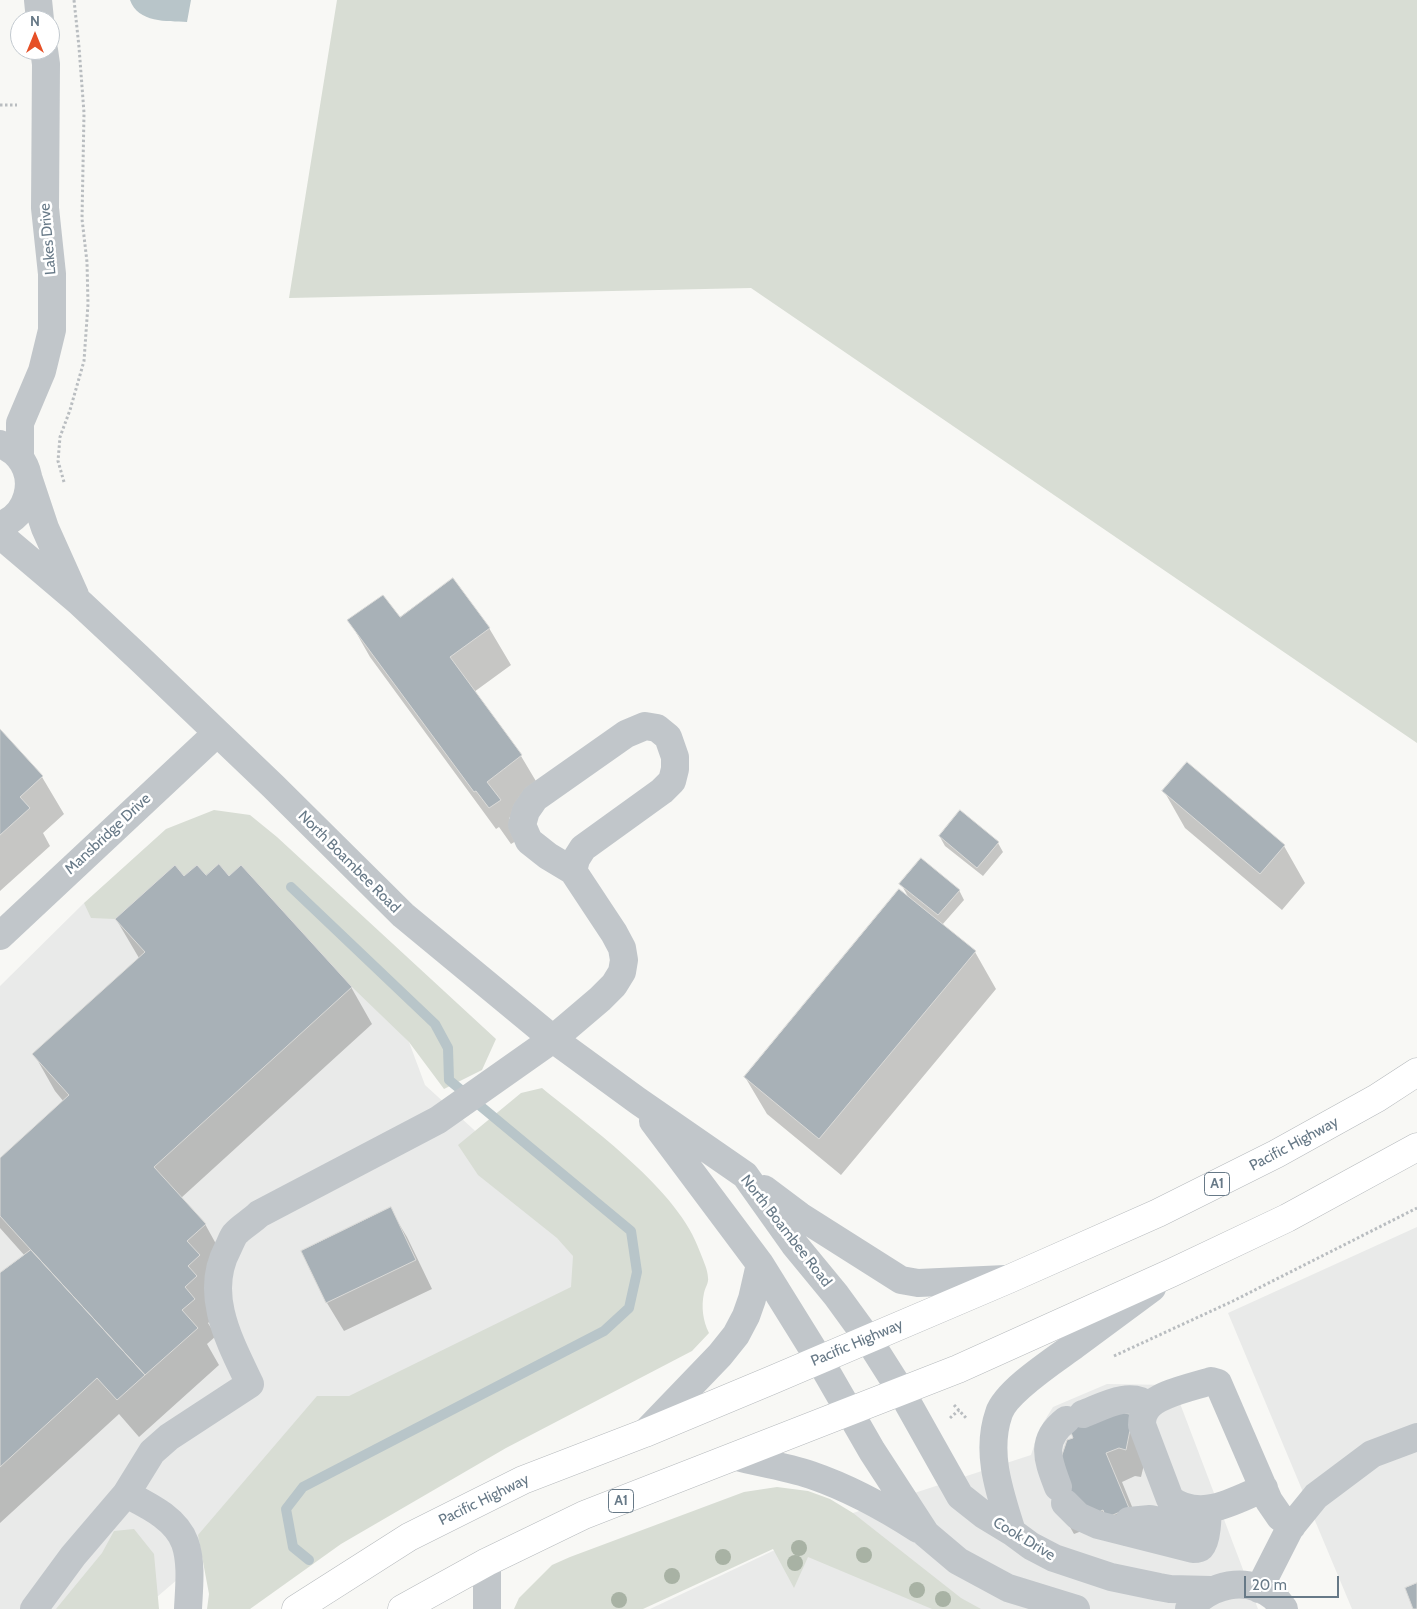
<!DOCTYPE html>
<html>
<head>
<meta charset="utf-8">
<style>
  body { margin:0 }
  #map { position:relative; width:1417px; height:1609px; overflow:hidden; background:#f8f8f5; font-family:Cabin,sans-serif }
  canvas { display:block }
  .north { position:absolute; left:10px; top:10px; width:50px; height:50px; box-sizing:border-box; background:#fff; border:1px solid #c2c9cf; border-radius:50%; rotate:0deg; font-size:14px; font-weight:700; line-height:20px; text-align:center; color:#677987 }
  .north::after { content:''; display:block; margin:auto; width:18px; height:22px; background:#e65027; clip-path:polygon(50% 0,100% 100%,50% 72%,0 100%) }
  .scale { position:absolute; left:1244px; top:1576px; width:95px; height:22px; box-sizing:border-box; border:2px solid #677987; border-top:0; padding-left:6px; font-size:15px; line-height:18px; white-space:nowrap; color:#677987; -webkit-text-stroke:4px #fff; paint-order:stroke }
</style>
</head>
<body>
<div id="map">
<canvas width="1417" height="1609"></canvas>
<div class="north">N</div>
<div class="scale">20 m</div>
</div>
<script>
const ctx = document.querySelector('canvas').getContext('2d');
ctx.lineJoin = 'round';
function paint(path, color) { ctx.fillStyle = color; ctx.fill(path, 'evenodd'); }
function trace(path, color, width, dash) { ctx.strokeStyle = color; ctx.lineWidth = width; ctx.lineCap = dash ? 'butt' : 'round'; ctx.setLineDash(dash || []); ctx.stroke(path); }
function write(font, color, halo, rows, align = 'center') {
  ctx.font = font + ' Cabin,sans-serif'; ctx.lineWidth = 5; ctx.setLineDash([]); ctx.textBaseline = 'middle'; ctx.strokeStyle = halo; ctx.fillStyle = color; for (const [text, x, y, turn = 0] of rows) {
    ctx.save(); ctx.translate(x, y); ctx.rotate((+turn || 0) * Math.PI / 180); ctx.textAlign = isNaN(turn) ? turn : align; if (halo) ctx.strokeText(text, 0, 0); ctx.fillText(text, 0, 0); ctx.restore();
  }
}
paint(new Path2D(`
  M214,822L409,1042L425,1085L496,1150L608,1278L263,1506L143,1609H0V986L84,903Z
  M1417,1227V1609H1352L1228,1313Z
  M1107,1384L1173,1385L1258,1609H650L853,1513L1031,1455L1040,1428L1053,1407Z`), '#e9eae9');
paint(new Path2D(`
  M337,0H1417V743L751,288L289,298Z
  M214,810L250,815L277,837L496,1039L482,1070L444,1089L409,1042L352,987L241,866L229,876L219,865L206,875L197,865L184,876L174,866L115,919L91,918L84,903L166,829Z
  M542,1088C592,1129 679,1190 700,1252C703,1260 708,1270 708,1278C709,1282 705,1288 704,1293C701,1307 703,1321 709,1333L692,1351L506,1448L341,1544L250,1609H207L209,1594L198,1535L317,1396H349L571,1287L573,1256L557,1238L478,1175L458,1145L521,1093Z
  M777,1487L808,1491L830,1499L853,1513L961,1598L981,1609H932L808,1557L794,1588L773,1549L643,1609H514L519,1598L552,1565L570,1557L744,1492Z
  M134,1529L154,1554L159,1609H56L102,1553L114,1531Z`), '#d8ddd4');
paint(new Path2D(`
  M130,0H191L187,22C167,21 138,23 130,0Z`), '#b8c5c9');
paint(new Path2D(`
  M453,579L489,628L511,665L474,692L521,756L543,793L509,818L521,838L511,844L499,827L496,829L370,657L349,620L399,618Z
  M0,731L42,777L64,814L43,833L50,846L0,891Z
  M1164,791L1284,846L1305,883L1282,910L1185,828Z
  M940,837L998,843L1003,852L983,876L945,846Z
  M184,878H229L351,987L372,1024L181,1198L205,1224L226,1262L218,1314L208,1323L216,1336L207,1344L219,1365L139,1437L119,1414L0,1523V1275L25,1256L0,1228V1160L64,1102L55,1091L34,1054L139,958L116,919Z
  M901,884L959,890L964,900L942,925L975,952L996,989L841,1175L767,1114L745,1077L909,898Z
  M390,1209L407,1237L432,1289L344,1331L327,1303L302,1251Z
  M1114,1412L1149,1444L1141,1477L1135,1476L1122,1482L1144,1536L1124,1546L1119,1538L1092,1527L1074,1534L1058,1506L1075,1439Z`), '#0003');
trace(new Path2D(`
  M291,887L435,1024L448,1048L449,1080L631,1231L637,1272L629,1308L604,1331L303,1487L286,1509L293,1547L309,1560`), '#b8c5c9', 10);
const building = new Path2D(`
  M453,578L490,628L450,657L522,755L487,782L501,800L489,808L476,791L474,792L347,620L383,595L400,617Z
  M0,729L43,776L20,797L30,808L0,835Z
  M1187,762L1285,845L1260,874L1162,791Z
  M960,810L999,842L977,868L939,836Z
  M921,858L960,890L938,915L899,884Z
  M219,864L229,876L241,865L352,987L154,1167L206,1224L187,1241L200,1255L188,1266L197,1276L185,1287L195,1299L182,1310L198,1328L145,1375L0,1216V1158L69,1095L32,1054L145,952L115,919L175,865L184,876L197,865L206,875Z
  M899,889L976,951L819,1139L744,1077Z
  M391,1207L416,1260L326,1303L301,1251Z
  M31,1250L145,1375L117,1400L97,1378L0,1467V1273Z
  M1113,1410L1133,1415L1126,1450L1119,1448L1106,1453L1129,1508L1106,1518L1103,1510L1095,1514L1057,1506L1060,1461L1067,1440L1073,1438L1064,1413Z
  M1417,1583V1609H1413L1405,1588Z`);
paint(building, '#a8b1b7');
trace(building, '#dadad8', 1);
const highway = new Path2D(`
  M296,1609L409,1537L523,1480L645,1433L772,1380L1009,1279L1158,1213L1276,1154L1377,1098L1417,1072
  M402,1609L487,1562L584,1515L958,1369L1171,1273L1287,1218L1417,1147`);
trace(highway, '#b5b9bc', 29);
trace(new Path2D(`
  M0,105H17
  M64,482L58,461L60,437L70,410L84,361L88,304L87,262L82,219L84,113L79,47L74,0
  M1114,1356L1233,1301L1417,1208
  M954,1405L967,1419
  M950,1418L959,1410`), '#b9bdc0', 3, [2.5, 2.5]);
trace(new Path2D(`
  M38,0L40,20
  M0,444C7,447 14,451 19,457C38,480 28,516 0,525
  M20,458V423L42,371L52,330V274L45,208L46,64L44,50
  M29,480L45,528L75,595
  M0,535L78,601L138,657L273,786L403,915L553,1039L638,1101L745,1175L794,1244L836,1295L868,1339L901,1391L960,1496L984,1515L1012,1532L1031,1546L1054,1558L1111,1577L1159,1587L1170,1589L1211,1590
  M0,936L217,733
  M653,1121L760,1264L819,1359L872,1451L926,1534L958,1561L1008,1588L1076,1609
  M764,1189L800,1216L901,1280L918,1283L1006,1279
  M1083,1414C1102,1407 1130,1390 1149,1406
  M645,1433L720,1355L736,1335L746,1316L752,1299L760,1264
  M736,1457C761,1463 787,1467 811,1475C849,1488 884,1507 918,1529
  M1058,1487C1048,1460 1039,1441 1066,1420
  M1264,1488C1233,1501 1200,1522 1170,1499L1142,1425C1142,1420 1143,1414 1146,1410C1155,1394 1193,1387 1211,1381L1218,1383L1269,1501L1280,1517L1292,1526
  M126,1494C147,1505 176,1518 185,1543C192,1563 189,1588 188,1609
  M1065,1503L1078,1516L1098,1525L1193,1549C1196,1549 1199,1549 1201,1547C1207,1541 1208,1517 1207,1509
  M1129,1521L1150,1519L1206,1531
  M1012,1532C1000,1493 985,1453 999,1413C1006,1391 1056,1359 1075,1345C1101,1326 1126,1307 1152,1288
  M487,1562V1609
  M1259,1589L1290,1528L1316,1496L1372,1454L1417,1437
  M34,1609L73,1556L126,1494L152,1452L169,1437L250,1384C230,1342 203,1294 228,1248C230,1244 232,1238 235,1234C241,1227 252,1221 259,1214L438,1120L553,1039L600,999L614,985L622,972L624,960L622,948L614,933L573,871L548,856L529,841L522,825L526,811L535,798L626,734L645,726L657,728L668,737L675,757V769L672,781L662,791L583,848L576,859L573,871
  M1189,1609C1211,1584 1246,1575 1274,1597C1277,1600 1281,1605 1284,1609`), '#c1c6ca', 28);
trace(highway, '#fff', 28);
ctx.fillStyle = '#a8b2a4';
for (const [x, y] of [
  [799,1548],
  [864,1555],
  [723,1557],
  [795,1563],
  [672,1576],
  [917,1590],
  [943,1599],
  [619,1600]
]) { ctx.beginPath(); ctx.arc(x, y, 8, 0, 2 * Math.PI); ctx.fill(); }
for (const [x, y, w] of [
  [1217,1184,25],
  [621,1501,25]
]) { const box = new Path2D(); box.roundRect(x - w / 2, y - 11.5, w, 23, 4); ctx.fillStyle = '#fff'; ctx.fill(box); trace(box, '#677987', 1); }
write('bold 14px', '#677987', null, [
  ["A1",1217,1184],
  ["A1",621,1501]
]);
write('15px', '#677987', '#fff', [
  ["Lakes Drive",48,239,-95],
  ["Mansbridge Drive",108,834,-43],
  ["North Boambee Road",349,862,45],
  ["Pacific Highway",1294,1144,-28],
  ["North Boambee Road",786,1231,52],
  ["Pacific Highway",857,1343,-23],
  ["Pacific Highway",484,1500,-26],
  ["Cook Drive",1024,1539,31]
]);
</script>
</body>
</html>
